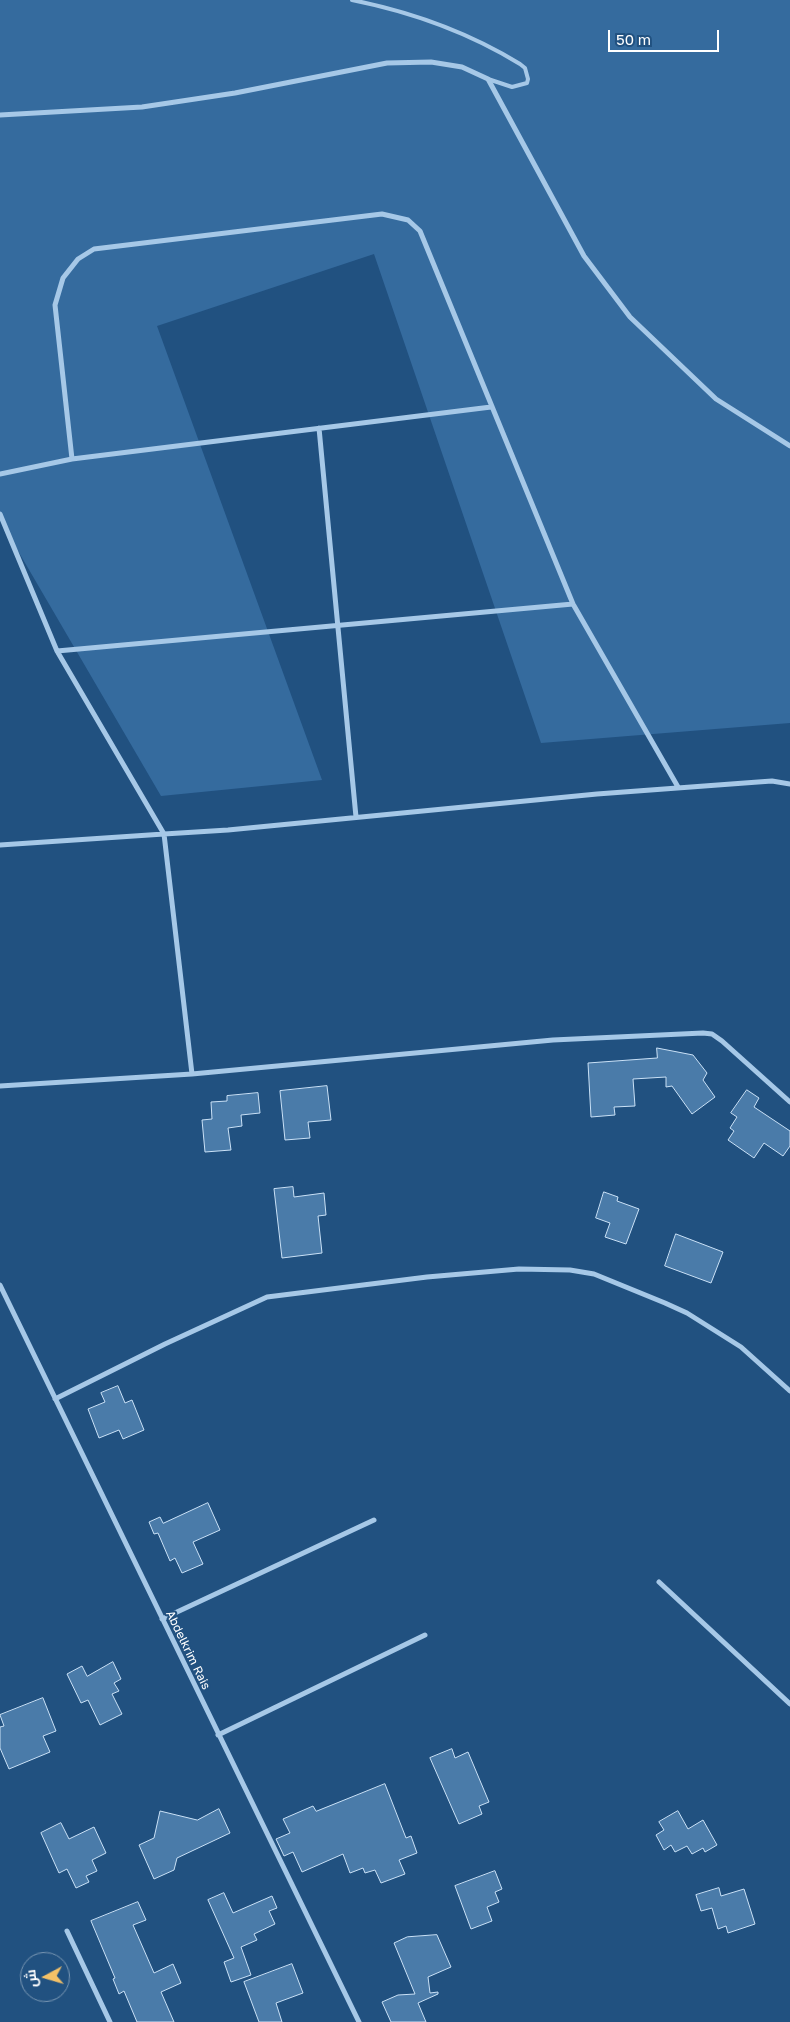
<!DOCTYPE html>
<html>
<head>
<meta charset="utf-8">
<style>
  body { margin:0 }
  #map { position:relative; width:790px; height:2022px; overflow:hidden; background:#215180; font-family:"Golos Text",Cairo,sans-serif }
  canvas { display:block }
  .north { position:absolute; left:20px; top:1952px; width:50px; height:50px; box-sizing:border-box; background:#215180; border:1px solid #7a97b3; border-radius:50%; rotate:264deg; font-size:14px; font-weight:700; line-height:20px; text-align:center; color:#fff }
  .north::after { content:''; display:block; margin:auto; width:18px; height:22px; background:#f4c167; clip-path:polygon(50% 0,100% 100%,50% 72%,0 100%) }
  .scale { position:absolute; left:608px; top:30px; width:111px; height:22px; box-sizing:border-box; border:2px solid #fff; border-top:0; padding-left:6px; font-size:15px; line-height:18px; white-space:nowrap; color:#fff; -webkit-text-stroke:4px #215180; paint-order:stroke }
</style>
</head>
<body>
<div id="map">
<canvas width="790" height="2022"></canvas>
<div class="north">ش</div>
<div class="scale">50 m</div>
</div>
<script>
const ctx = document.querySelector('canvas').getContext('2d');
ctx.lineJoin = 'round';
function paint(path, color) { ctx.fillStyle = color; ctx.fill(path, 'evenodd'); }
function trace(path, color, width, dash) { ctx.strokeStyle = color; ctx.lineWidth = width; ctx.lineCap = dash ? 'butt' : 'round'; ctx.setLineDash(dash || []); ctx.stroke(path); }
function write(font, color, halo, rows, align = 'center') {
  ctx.font = font + ' "Golos Text",sans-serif'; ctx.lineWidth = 4; ctx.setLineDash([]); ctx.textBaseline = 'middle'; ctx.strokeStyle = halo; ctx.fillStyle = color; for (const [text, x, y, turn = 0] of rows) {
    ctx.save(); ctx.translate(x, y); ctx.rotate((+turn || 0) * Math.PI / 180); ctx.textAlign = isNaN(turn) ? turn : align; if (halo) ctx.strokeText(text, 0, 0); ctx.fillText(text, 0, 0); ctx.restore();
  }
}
paint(new Path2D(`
  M0,0H790V723L541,743L374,254L157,326L322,780L161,796L0,520Z`), '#356b9e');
const building = new Path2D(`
  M657,1048L693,1055L707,1073L703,1080L715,1097L692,1114L672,1086L666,1087V1077L633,1079L635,1106L614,1107L615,1115L591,1117L588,1063L657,1058Z
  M327,1086L331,1120L308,1122L310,1138L285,1140L280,1091Z
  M747,1090L759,1098L754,1107L790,1131V1146L783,1156L764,1143L754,1158L728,1140L734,1131L730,1128L737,1117L731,1113Z
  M258,1093L260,1113L241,1115L242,1126L228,1128L231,1150L205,1152L202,1120L212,1119L211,1102L227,1101V1096Z
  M293,1187L294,1197L324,1193L326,1215L318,1216L322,1253L282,1258L274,1189Z
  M604,1192L618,1197L617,1201L639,1209L626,1244L605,1237L610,1223L596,1218Z
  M676,1234L723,1252L711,1283L665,1266Z
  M118,1386L125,1403L132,1400L144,1430L123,1439L119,1430L99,1438L88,1409L105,1402L101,1393Z
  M208,1503L220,1530L193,1542L203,1564L182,1573L175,1558L170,1561L158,1533L154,1534L149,1522L160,1517L163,1523Z
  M113,1662L121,1679L114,1683L119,1691L112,1694L122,1714L100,1725L88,1700L81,1703L67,1674L82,1666L87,1676Z
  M43,1698L56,1731L43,1736L50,1752L9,1769L0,1748V1727L4,1726L0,1715Z
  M452,1749L455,1758L468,1752L489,1802L479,1806L482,1814L459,1824L430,1758Z
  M385,1784L406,1838L411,1836L417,1853L399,1860L405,1874L381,1883L375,1870L365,1873L363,1868L350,1873L343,1854L302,1872L293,1852L284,1856L276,1839L290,1833L283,1819L313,1806L316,1811Z
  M219,1809L230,1833L177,1858L174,1870L154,1879L139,1845L154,1838L160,1811L197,1820Z
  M678,1811L688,1829L703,1820L717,1845L705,1852L703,1848L692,1854L687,1846L675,1852L671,1845L664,1850L656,1835L664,1830L659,1822Z
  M61,1823L69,1839L94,1827L106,1853L92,1860L97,1871L86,1876L89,1882L76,1888L67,1869L59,1873L41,1833Z
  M495,1871L502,1889L495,1892L499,1902L487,1907L492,1921L471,1929L455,1886Z
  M719,1888L721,1896L744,1889L755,1924L728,1933L726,1926L718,1929L712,1908L701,1911L696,1895Z
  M224,1893L233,1913L272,1896L277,1908L269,1911L275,1924L254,1934L257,1940L241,1947L251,1975L231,1982L224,1962L234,1958L208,1900Z
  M138,1902L146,1920L133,1925L154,1973L173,1964L181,1983L161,1992L174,2022H137L124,1991L119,1994L113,1979L115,1978L91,1921Z
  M437,1935L451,1967L428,1977L430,1993L438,1992V1994L418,2003L426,2022H391L382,2002L398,1995L415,1994L394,1943L407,1937Z
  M292,1964L303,1993L276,2003L282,2022H259L244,1982Z`);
paint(building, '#4a7ba9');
trace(building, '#cae1f6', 1);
trace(new Path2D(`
  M352,0C412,12 468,32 520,64L525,68L528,79L527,83L512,87L488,79`), '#a6c8e7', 4);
trace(new Path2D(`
  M0,115L142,107L235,93L387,63L431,62L462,67L488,79L584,256L630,317L716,399L790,446
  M319,428L356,817
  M72,459L55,305L63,278L78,259L94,249L382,214L408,220L420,231L573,604L678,787
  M0,474L72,459L491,407
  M0,514L57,651L164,834L228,830L597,794L758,782L772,781L790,784
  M57,651L573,604
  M0,845L164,834L192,1074
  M0,1086L192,1074L553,1040L703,1033L712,1034L722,1041L790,1102
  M0,1285L359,2022
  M55,1399L165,1344L267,1297L427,1277L519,1269L570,1270L594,1274L665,1303L687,1313L741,1347L790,1391
  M659,1582L790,1704
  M162,1619L374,1520
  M218,1735L425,1635
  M67,1931L110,2022`), '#a6c8e7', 5);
write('12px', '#fff', '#215180', [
  ["Abdelkrim Rais",188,1650,64]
]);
</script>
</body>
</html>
